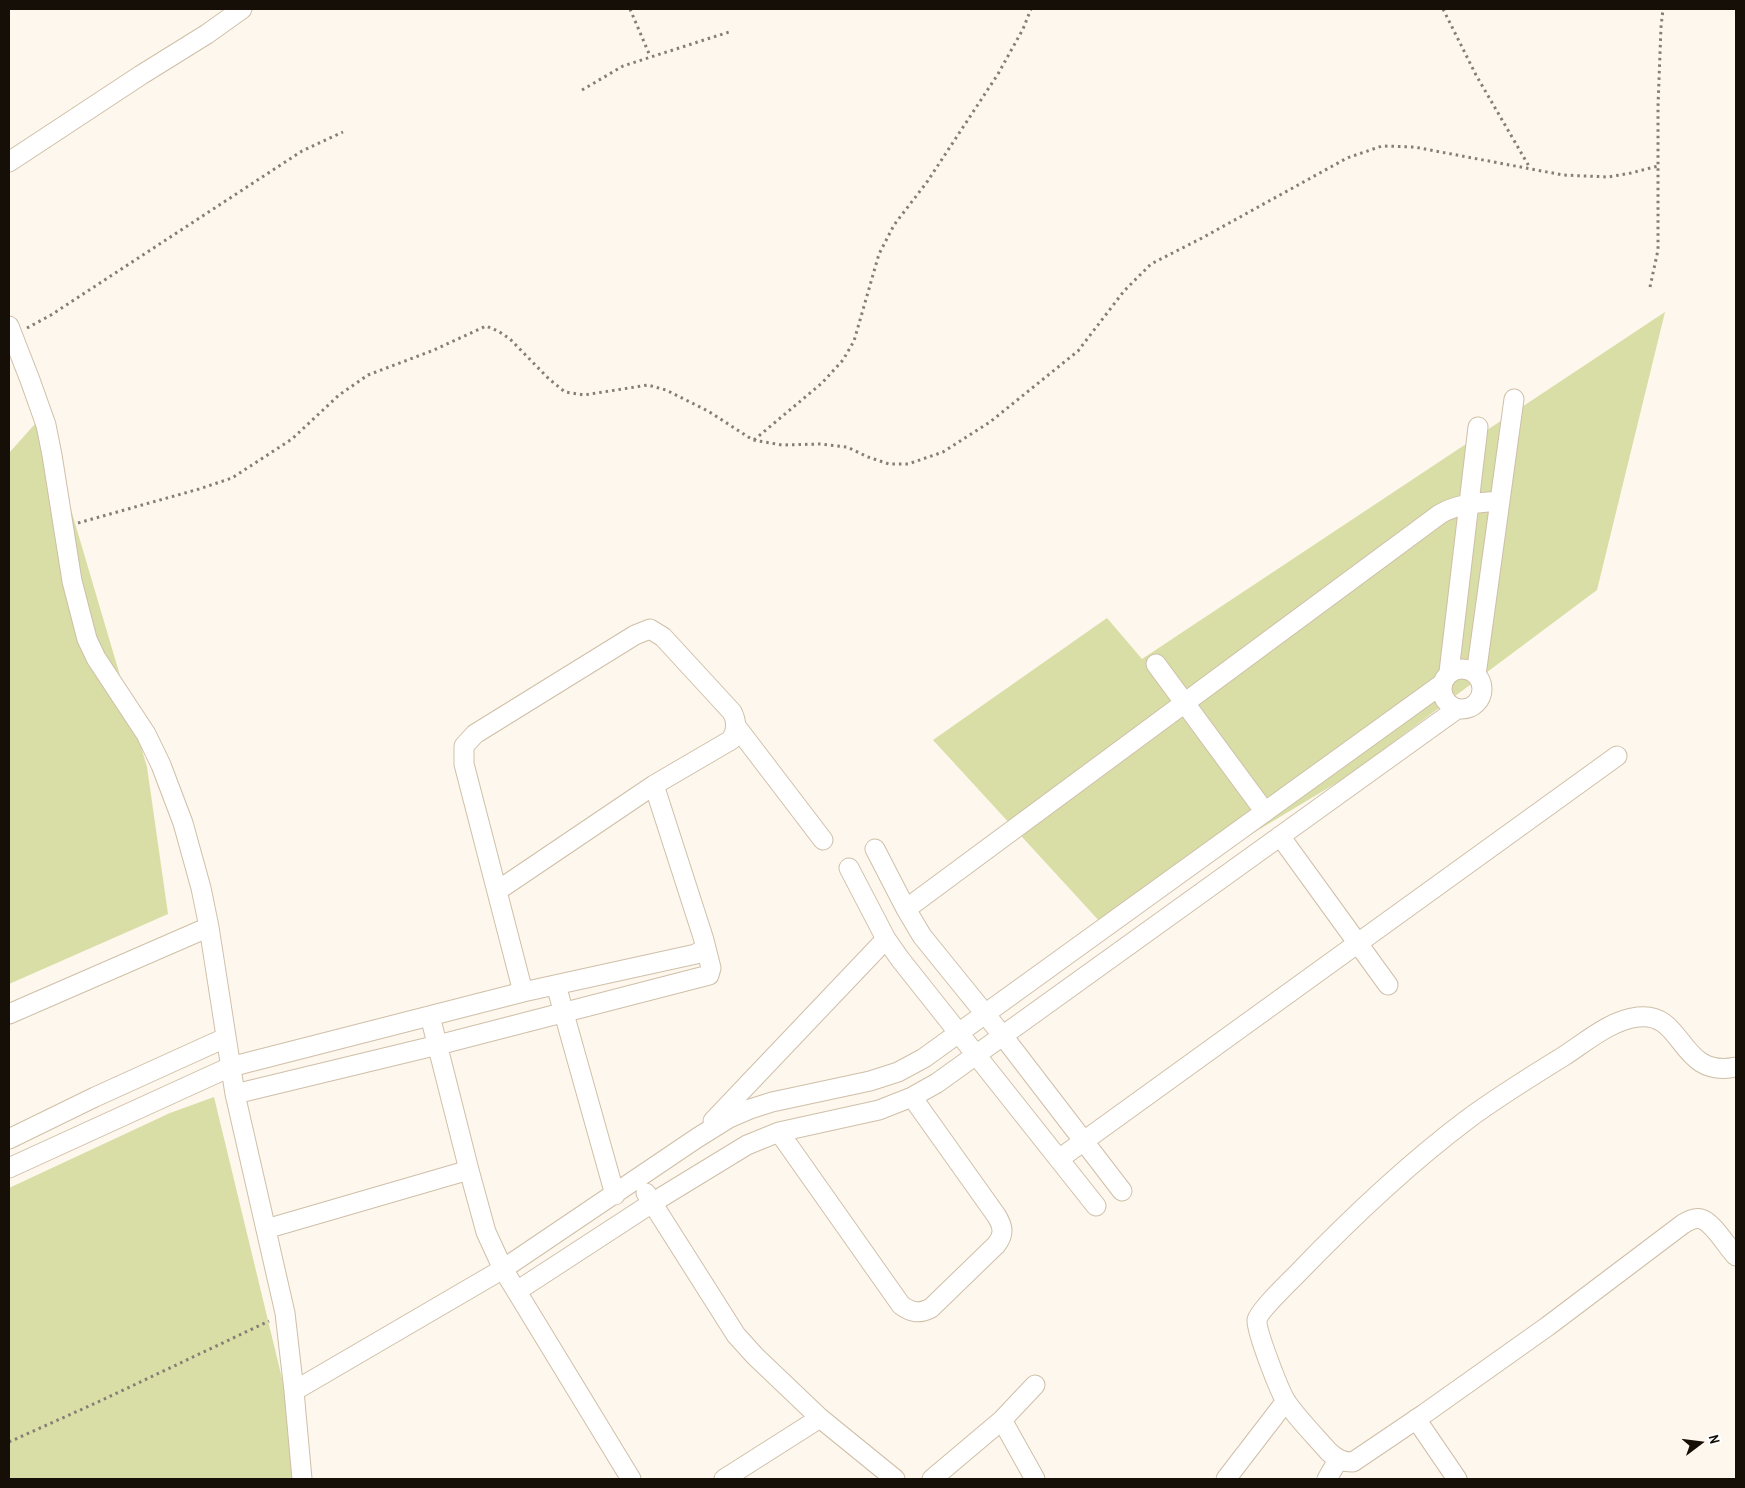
<!DOCTYPE html>
<html>
<head>
<meta charset="utf-8">
<style>
  body { margin:0 }
  #map { position:relative; width:1745px; height:1488px; overflow:hidden; background:#fef7ed; font-family:"Archivo Narrow",sans-serif }
  canvas { display:block }
  .frame { position:absolute; inset:0; border:10px solid #150f07; pointer-events:none }
  .north { position:absolute; left:1675px; top:1418px; width:50px; height:50px; -webkit-text-stroke:4px #fff; paint-order:stroke; rotate:75deg; font-size:14px; font-weight:700; line-height:20px; text-align:center; color:#150f07 }
  .north::after { content:''; display:block; margin:auto; width:18px; height:22px; background:#150f07; clip-path:polygon(50% 0,100% 100%,50% 72%,0 100%) }
</style>
</head>
<body>
<div id="map">
<canvas width="1745" height="1488"></canvas>
<div class="frame"></div>
<div class="north">N</div>
</div>
<script>
const ctx = document.querySelector('canvas').getContext('2d');
ctx.lineJoin = 'round';
function paint(path, color) { ctx.fillStyle = color; ctx.fill(path, 'evenodd'); }
function trace(path, color, width, dash) { ctx.strokeStyle = color; ctx.lineWidth = width; ctx.lineCap = dash ? 'butt' : 'round'; ctx.setLineDash(dash || []); ctx.stroke(path); }
paint(new Path2D(`
  M1665,312L1597,590L1348,776L1102,924L933,740L1107,618L1142,659Z
  M43,415L147,767L168,914L9,984V453Z
  M214,1097L286,1395L296,1479H9V1188L170,1113Z`), '#d8dea5');
const street = new Path2D(`
  M9,162L141,75L207,34L242,9
  M9,326L30,380L46,425L52,455L72,581L87,639L96,658L146,734L161,765L183,823L201,888L209,927L235,1094L285,1313L294,1391L302,1479
  M1156,664L1265,812
  M1442 689a20 20 0 1 1 40 0a20 20 0 1 1-40 0Z
  M1449,672L1478,427
  M1476,675L1514,399
  M736,726L823,840
  M1280,836L1388,985
  M875,849L906,909L922,936L1003,1036L1122,1191
  M849,868L886,939L900,959L1096,1206
  M497,891L654,785L731,740C737,731 737,721 732,712L663,637L650,629L635,635L475,734L464,746V764L523,992
  M906,909L1440,514C1459,503 1479,503 1500,501
  M556,985L615,1195
  M9,1014L209,927
  M430,1016L469,1170L486,1232L503,1269L631,1479
  M1736,1067C1678,1079 1685,1011 1638,1017C1611,1020 1587,1041 1564,1056C1532,1076 1499,1096 1468,1119C1408,1164 1349,1220 1297,1274C1289,1282 1259,1311 1257,1320C1256,1331 1280,1393 1287,1403C1299,1420 1315,1436 1329,1452C1337,1459 1342,1462 1353,1462L1424,1414L1548,1326L1683,1224C1688,1221 1695,1217 1701,1219C1713,1222 1727,1247 1736,1256
  M235,1094L438,1045L709,975L711,968L704,940L654,785
  M713,1121L886,939
  M779,1132L901,1305C912,1313 919,1314 931,1308L996,1245C1005,1234 1003,1226 996,1215L912,1097
  M9,1139L95,1097L225,1038
  M1059,1159L1617,756
  M9,1168L230,1067L523,992L696,954L705,948
  M646,1193L736,1335L755,1356L820,1418L895,1479
  M266,1229L469,1170
  M517,1291L652,1203L747,1145L779,1132L879,1110L912,1097L937,1083L1457,709
  M294,1391L503,1269L697,1138L729,1118L750,1109L772,1102L870,1081L898,1072L924,1058L1442,684
  M1416,1419L1457,1479
  M1002,1420L1035,1479
  M724,1479L820,1418
  M932,1479L1002,1420L1035,1385
  M1226,1479L1286,1401
  M1327,1479L1338,1460`);
trace(street, '#cfbfa8', 21);
trace(new Path2D(`
  M630,9L650,56
  M1443,9L1476,75L1530,168
  M582,90L623,66L732,31
  M1650,287L1658,250V106L1661,27L1663,9
  M27,328L51,315L302,151L343,132
  M754,440L822,383L843,360L854,341L879,254L894,225L927,182L998,74L1023,29L1031,9
  M78,523L199,489L232,478L292,439L339,395L368,375L434,350L486,326L498,331L510,339L549,379L565,392L584,395L648,385L666,390L708,411L753,440L782,445L820,444L847,447L868,457L889,464H908L943,452L990,422L1078,351L1124,291L1151,264L1202,238L1347,158L1382,146L1414,147L1563,175L1608,177L1631,173L1658,166
  M9,1442L98,1402L269,1321`), '#857e75', 3, [2.5, 4]);
trace(street, '#fff', 19);
</script>
</body>
</html>
